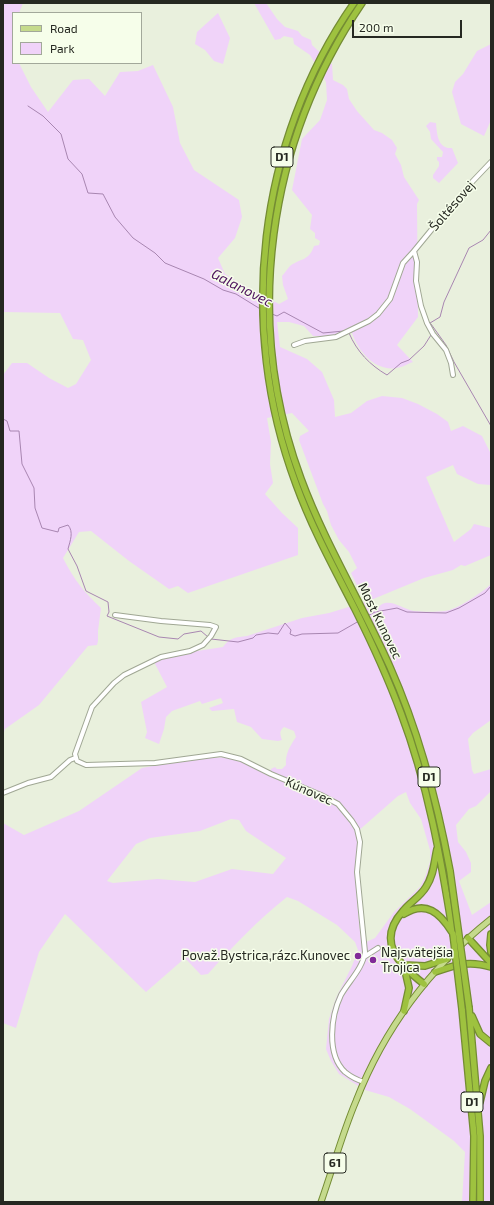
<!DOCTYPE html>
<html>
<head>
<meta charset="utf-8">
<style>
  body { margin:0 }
  #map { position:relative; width:494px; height:1205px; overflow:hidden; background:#e9f0dd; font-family:"Exo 2",sans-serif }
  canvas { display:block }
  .frame { position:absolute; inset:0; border:4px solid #252821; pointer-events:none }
  .legend { position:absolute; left:12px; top:12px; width:130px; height:52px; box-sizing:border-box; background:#f6feea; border:1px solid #a2a89a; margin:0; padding:5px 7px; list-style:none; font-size:12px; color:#252821 }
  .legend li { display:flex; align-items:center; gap:8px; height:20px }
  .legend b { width:20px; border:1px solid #a2a89a }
  .scale { position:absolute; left:352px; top:20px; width:110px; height:18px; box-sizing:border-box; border:2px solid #252821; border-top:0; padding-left:5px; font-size:12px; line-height:14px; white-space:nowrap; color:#252821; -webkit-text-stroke:3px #f6feea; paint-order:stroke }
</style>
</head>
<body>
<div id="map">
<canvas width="494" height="1205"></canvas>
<div class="frame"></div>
<ul class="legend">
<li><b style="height:5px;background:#c5da8c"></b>Road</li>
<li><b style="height:11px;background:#f0d3f9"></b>Park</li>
</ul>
<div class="scale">200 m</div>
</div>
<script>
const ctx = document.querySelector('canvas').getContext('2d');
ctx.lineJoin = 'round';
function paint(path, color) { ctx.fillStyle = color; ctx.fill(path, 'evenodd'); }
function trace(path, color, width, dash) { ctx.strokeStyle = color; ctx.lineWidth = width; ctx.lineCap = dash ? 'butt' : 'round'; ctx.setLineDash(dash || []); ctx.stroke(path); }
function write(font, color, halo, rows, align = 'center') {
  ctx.font = font + ' "Exo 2",sans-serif'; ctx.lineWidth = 3; ctx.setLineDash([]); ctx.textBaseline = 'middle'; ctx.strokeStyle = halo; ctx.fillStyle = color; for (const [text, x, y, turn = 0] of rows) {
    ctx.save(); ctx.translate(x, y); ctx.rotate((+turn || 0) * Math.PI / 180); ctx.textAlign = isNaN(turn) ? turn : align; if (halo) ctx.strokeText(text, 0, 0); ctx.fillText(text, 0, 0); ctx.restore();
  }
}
paint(new Path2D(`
  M3,3H23L19,13H13V63H19L31,87L48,112L73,80L89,79L105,96L120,72L138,71L153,65L173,107L180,143L194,170L239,200L242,217L235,238L218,258L225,274L252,290L279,304L288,299L283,285L282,276C285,273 287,269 290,266C301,258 309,261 314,246L319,245L320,241L315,238V233L310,229L312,215L292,190L302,139L320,120L327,100L326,82L310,55L294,44L293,38L284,36L280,39L275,40L254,3H266L277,19L285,27L298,31L302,36L311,40L312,45L332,64L333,80L343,85L347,89L349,99L357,111L374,130L382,133L392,140L397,148L395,154L401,165L404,177L419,200L417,204L418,317L397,345L413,362C409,363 405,366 401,367C377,374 359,353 352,333H340L335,336H313L304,326L289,322H277L280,347L307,359L322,372L334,400L335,417L351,413L367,401L382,396L402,398L418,404L437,414L448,422L451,431L463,426L482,436L491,454V485L478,484L457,474L453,465L426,477L454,542L471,529L474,524L491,528V555L465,566L461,565L453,570L424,578L366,602L370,609H377C387,595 401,609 414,611C422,612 437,612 445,611C456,610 483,592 491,584V720L473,733L468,739L472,770L474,774L491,769V791L476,806L469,809L456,825L458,842L466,852L471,863V872L459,881L472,915L491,902V1202H462L465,1152L454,1141L410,1109L389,1097L365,1090L339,1074L331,1061L326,1049L329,1019L336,998L352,966L358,950L355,942L337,925L298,901L287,897C258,920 233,946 208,974L201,975L185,958L146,992L65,914L39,952L16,1028L3,1023V823L24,835L79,811L142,768L192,759L228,757L238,760L269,776L271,769L275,767L277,769H282L286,765C285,754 290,746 296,737L294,731L284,727C279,731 280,734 282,740L278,741L262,739L251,727L237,722L234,709L212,711L209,708L223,703L221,698L202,704L200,701L172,711L166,717L164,729L159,744L145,738L147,732L141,702L167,687L152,658L223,647C229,638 236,637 247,636L302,618L329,613L365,602L351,573L357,568L349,552L339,540L331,525L327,511L323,504L299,440L300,436L309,431L292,413L267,418L271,442L270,464L273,483L265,494L282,513L298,528V555L188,593L178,586L169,589L129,561L91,531L79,532L63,558C74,580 84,592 101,608L98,631V641L97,645L88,646L39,705L5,729L3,735V375L12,363H27L49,378L68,388L76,384L91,360L83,340L73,339L60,313L3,312ZM406,792L410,803L421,819L430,850V862L425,877L420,887L394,912L375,938L362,944C358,920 356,894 356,869C356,856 360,845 357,832L398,796ZM231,819L239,820L246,831L286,858L273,874L232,869L195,882L158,879L113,883L107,881L136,844L150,838L200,831Z
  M218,13L230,38L223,64L214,61L205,50L195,44L197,32Z
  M491,44V120L484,136L461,124L452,92L455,82L463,74L477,51Z
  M430,122L436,123C437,135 438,149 452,148L458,163L439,183L433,178V175L439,166V162L437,160V157H442L443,152L431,139L430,132L426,126Z`), '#f0d3f9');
trace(new Path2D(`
  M28,106L43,116L61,134L68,159L82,174L88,193L103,194L115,217L133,238L155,253L165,263L204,279L223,290L236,294L262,310
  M272,314L277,316L284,312L323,333L344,331
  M431,324L446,345L454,362L491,426
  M431,326L430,323L440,317L444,302L469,248L483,240L491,230
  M349,333C357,352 370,365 387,375L401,363L409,360L424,346L431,335
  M3,419L7,421L10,431H19L22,464L34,488L35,508L42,528L58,532L59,528L68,525C74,532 70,541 68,549L77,566L86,591L108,602L109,612L107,616L159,637L178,639L184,634L201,631L208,637
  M367,616L375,612L397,608L407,612L446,613L459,608L485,593L491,586
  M211,639L238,642L253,638L256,635L268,633L278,634L285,623L291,630L290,634L295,636L302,634L338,633L359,621`), '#a886b1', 1);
const minor = new Path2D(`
  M414,251L437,223L458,202L472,182L491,162
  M294,345L305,341L336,337L369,321L378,314L390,299L403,263L414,251L417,262L416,281L421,306L427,323L433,334L446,350L451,363L453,375
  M115,615L161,621L210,625L216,627L211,636L203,645L190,651L161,657L124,675L114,683L92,707L75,754L77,761L86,765L155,763L221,754L241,759L271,774L321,795L338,804L352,821L357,829L360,842L357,872L365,952C363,968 349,981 341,995C331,1016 326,1054 345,1072C350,1076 357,1080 364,1082
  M3,793L28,783L51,777L70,760L75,758
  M364,957L378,948`);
const major = new Path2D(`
  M321,1202C333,1168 342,1134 356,1101C384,1029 431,967 491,919`);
const highway = new Path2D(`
  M354,3C257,142 237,327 296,484C312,528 334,568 355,609C372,643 388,678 401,713C428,784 441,859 453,934
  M362,3C267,143 242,320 301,479C325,544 362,604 390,667C419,732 437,801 450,871
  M404,914C426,900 440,913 452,932
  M491,934L490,945L491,952
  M468,938L491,963
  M404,965L425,966L447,959
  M435,972C456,965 468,960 491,967
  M424,984C398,964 376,941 403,911C410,902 420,897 426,887C434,875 434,862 437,849
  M469,1008L480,1136V1202
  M462,1009L474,1136L473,1202
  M404,1011L409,988L404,966
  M472,1016L480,1034L491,1043
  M480,1102L485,1081L491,1068`);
trace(minor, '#a0a794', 6);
trace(major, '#748c34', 7);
trace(highway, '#748c34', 8);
trace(minor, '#fff', 4);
trace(major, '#c5da8c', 5);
trace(highway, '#9ec23f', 5.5);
const highwayBridge = new Path2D(`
  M450,871L469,1008
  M453,934L462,1009`);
trace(highwayBridge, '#748c34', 8, []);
trace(highwayBridge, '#9ec23f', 5.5);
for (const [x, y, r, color] of [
  [358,956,4,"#802a98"],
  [373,960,4,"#802a98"]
]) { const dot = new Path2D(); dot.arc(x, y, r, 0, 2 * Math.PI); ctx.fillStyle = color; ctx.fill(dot); trace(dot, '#f6feea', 1.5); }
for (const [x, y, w] of [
  [282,157,22],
  [429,777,22],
  [472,1102,22],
  [335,1163,22]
]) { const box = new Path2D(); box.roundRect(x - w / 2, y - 10, w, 20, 3); ctx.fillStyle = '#f6feea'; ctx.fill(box); trace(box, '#252821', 1); }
write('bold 12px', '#252821', null, [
  ["D1",282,157],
  ["D1",429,777],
  ["D1",472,1102],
  ["61",335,1163]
]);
write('13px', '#252821', '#f6feea', [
  ["Šoltésovej",452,206,-49],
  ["Most Kunovec",380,621,64],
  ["Kúnovec",309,791,24]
]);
write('13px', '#252821', '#f6feea', [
  ["Najsvätejšia",381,953],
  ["Trojica",381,968],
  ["Považ.Bystrica,rázc.Kunovec",350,956,"right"]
], 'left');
write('italic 14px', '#4e125e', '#f6feea', [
  ["Galanovec",242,288,27]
]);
</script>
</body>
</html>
